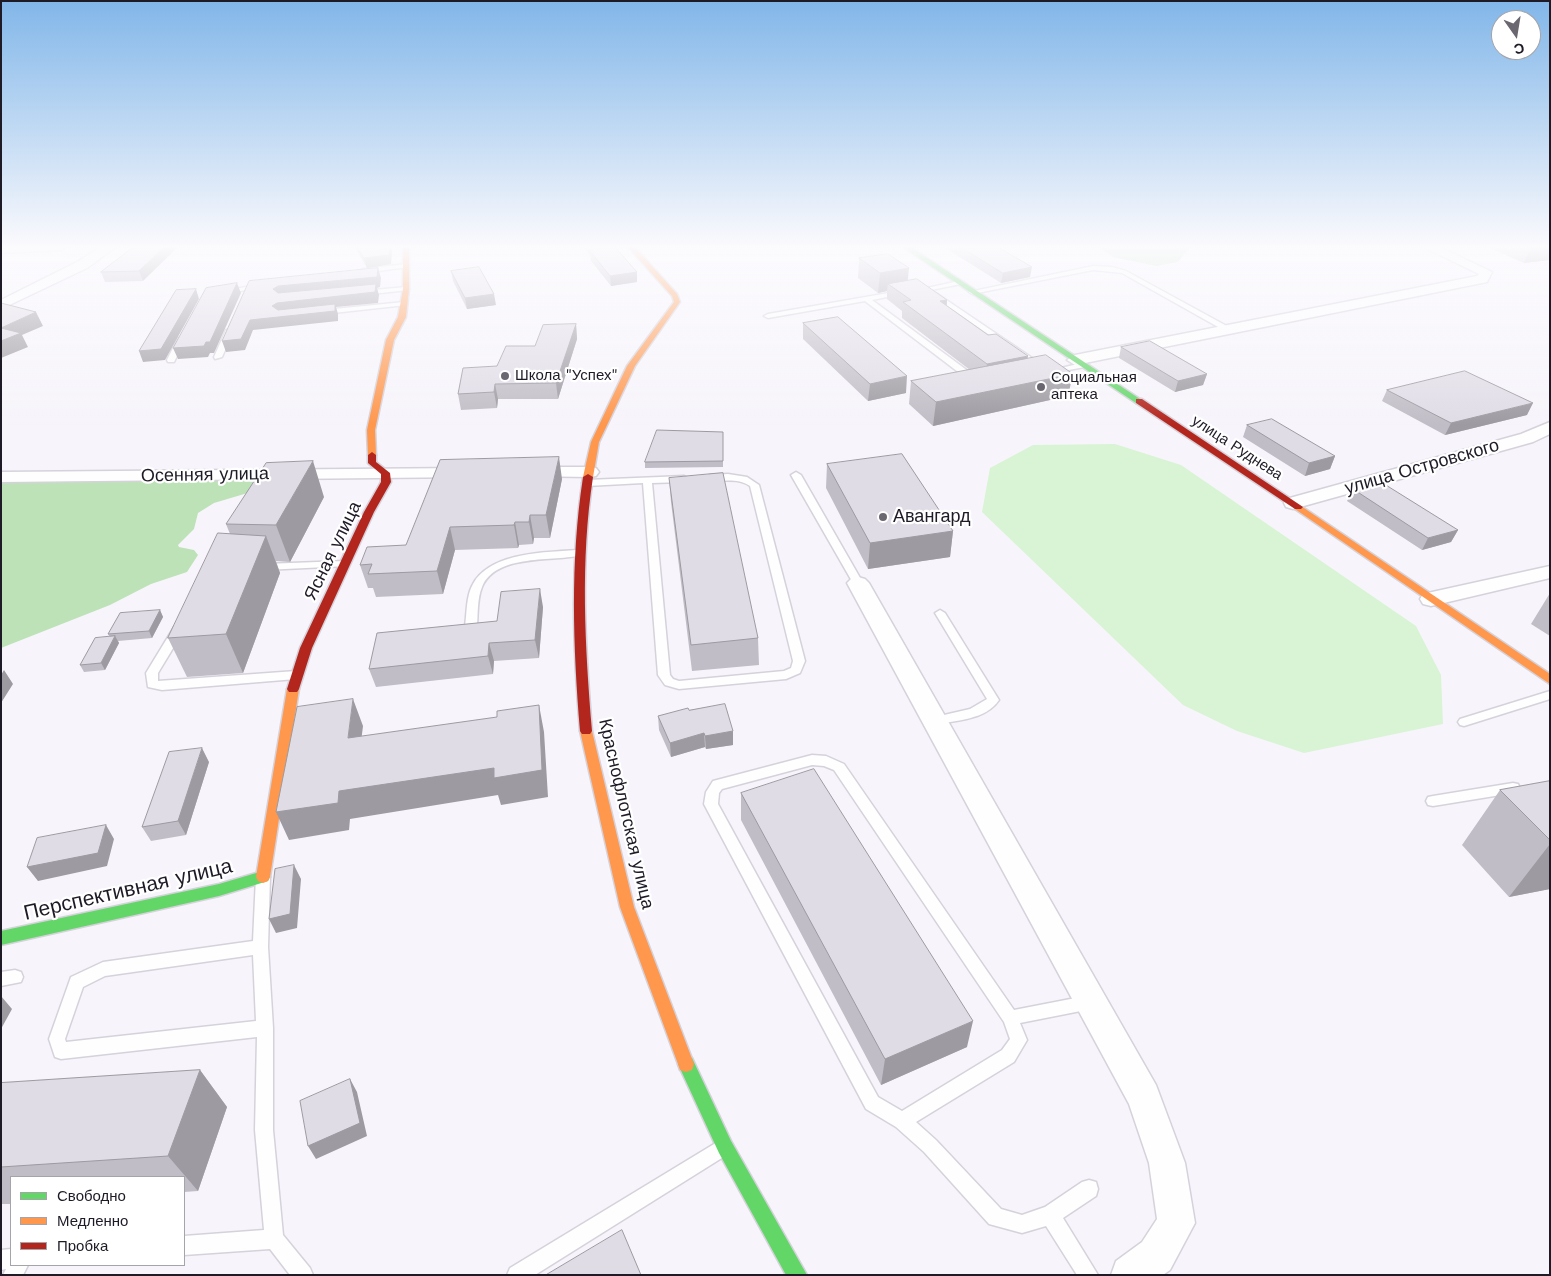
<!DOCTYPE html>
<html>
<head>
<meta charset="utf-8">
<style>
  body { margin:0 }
  #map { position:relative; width:1551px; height:1276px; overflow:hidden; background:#f7f5fb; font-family:"Work Sans",sans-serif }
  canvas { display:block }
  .frame { position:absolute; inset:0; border:2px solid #1f1b26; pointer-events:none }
  .legend { position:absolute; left:10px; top:1176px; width:175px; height:90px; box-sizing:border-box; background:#fff; border:1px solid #a5a4a8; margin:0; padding:6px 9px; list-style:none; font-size:15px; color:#1f1b26 }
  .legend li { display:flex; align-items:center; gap:10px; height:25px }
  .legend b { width:25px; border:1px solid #a5a4a8 }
  .north { position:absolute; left:1491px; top:10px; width:50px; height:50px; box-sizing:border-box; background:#fff; border:1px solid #a5a4a8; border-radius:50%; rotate:167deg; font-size:14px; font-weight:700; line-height:20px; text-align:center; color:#1f1b26 }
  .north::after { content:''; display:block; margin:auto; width:18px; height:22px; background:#6b6771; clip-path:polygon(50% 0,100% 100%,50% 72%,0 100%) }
</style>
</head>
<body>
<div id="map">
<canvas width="1551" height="1276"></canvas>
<div class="frame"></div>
<ul class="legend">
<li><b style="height:6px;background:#63d668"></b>Свободно</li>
<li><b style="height:6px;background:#ff974d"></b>Медленно</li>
<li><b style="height:6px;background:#b3261e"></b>Пробка</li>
</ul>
<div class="north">С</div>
</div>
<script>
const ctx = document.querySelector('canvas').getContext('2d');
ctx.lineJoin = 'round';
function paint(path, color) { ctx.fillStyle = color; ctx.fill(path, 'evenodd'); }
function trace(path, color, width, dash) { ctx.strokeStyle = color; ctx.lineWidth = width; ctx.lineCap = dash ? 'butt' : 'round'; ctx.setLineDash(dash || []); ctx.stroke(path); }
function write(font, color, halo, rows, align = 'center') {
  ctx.font = font + ' "Work Sans",sans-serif'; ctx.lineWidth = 4.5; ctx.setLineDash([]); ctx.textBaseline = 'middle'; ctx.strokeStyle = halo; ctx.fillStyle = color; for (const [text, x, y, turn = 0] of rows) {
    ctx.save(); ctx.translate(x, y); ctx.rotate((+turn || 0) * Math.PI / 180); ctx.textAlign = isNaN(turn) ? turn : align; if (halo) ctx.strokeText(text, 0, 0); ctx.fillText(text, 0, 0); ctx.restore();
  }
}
paint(new Path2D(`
  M1115,444L1181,465L1416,626L1441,675L1443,724L1304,753L1237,731L1183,705L982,512L990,468L1033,445Z`), '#d8f4d4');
paint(new Path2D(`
  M1097,246H1191L1178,262L1156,266L1113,257Z
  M266,479L251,492L214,503L198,513L194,529L178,545L179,547L194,550L198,555L187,572L151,584L110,605L1,648V482Z`), '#bee2b8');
const lane = new Path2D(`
  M406,264L409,266L408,267L363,273L360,271L363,269Z
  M1093,266L1112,267L1126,271L1234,330L1227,332L1122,273L1093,270L972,294L969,292Z
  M959,281L962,283L961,284L916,293L913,291Z
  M260,284L262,285V287L224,294L221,292Z
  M406,287L409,289L408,290L363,295L360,293L363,291Z
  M900,291L902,292V294L872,300L976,377V381H970L865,301L768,318L764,316L768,314Z
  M934,292L936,293L1044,366L1037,368L932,295L931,294Z
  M404,302L406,303V305L324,314L321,312L324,310Z
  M226,330L233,332L222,357L215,359L214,357Z
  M178,338L185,340L174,362H168L167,360Z
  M1082,363H1085V367L1052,373L1048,371Z
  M796,472L801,475L863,583L862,585H854L853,583L791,475Z
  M728,474L747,477L759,485L805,661L800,673L786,679L679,689L665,685L658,675L643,483L587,486L582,483L587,480L684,476L689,479L684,482L652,483L670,675L673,679L679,681L784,671L791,668L793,661L750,486C734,475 715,485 705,478L710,475Z
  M579,550L583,551L584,553L583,555C554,562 496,553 482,587C477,599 478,613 477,626L475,628H467L465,626C467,613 466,596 473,584C490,552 547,552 579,550Z
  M344,561L348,562L349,564L348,566L264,570L259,567L264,564Z
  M940,610L945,613L999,700C986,720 956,720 935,725L931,724L929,721L931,718L970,709L987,699L935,613Z
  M178,626L184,630L158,673V681L296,671L302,675L296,679L162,690L148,687L146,673L174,627Z
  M1550,691V699L1464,726L1460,725L1458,722L1460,719Z
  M812,755L826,756L844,764L1014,1010L1091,995L1097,997L1099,1002L1097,1007L1091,1009L1020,1023L1027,1040L1014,1062L916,1122L936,1140L1001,1209L1022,1215L1045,1207L1082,1182L1089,1180L1096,1182L1098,1189L1096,1196L1063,1218L1098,1275H1077L1046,1226L1022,1233L989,1224L924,1152L896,1127L866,1109L704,804L706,792L713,781ZM812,765L824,766L834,770L1004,1022L1010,1039L1002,1050L902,1111L878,1097L718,804L719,793L722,789Z
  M1513,783L1518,784L1520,788L1518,792L1513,793L1433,806L1428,805L1426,801L1428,797L1433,796Z
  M263,871L268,873L270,877L268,947L273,1028V1130L283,1235L310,1268L313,1275H290L270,1249L184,1255V1236L264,1230L255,1130L257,1037L61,1059L55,1057L49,1039L71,977L103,962L253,941L256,877L258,873ZM253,955L256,1021L66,1042L65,1039L83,987L105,976Z
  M15,970L21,972L23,977L21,982L1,986V972Z
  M719,1141L725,1144L728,1150L725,1156L535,1275H507L510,1268Z
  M11,1249V1265H28L23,1275H3L6,1269L1,1270V1250Z`);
const street = new Path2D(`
  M1,246H67L61,250L1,253Z
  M102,246H117L87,268L1,309V300L77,262Z
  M1421,246H1438L1492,272L1487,282L1482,283L1075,365L1067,360L1075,355L1477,276L1479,274Z
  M1550,422V434L1533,442L1293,509L1286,507L1284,503L1286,499L1521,434Z
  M530,467H590L596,468L599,472L596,476L590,477L524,476L521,472L524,468Z
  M465,468L471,469L474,473L471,477L1,482V472Z
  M1550,566V578L1431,606L1423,604L1420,599L1423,594Z
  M858,577L865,579L869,583L1156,1085L1185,1163L1195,1223L1170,1270L1163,1275H1111L1116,1261L1142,1242L1157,1219L1149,1163L1129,1104L847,583L851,579Z`);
const fast = new Path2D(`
  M901,246H909L1143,401L1136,403Z
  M263,871L268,873L270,877L268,881L219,896L1,945V931L219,884Z
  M686,1056L692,1058L731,1141L807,1275H786L719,1153L678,1064L680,1058Z`);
const slow = new Path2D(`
  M403,246H409V289L406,317L394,340L375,430L376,455L372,458L368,455L367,430L386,340L398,317L403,289Z
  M627,246H634L677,294L680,302L635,366L599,442L593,477L588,480L583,477L591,442L627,366L674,302L672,296Z
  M1298,504L1550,674V684L1295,509L1293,507Z
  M293,685L299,689L270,877L268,881L263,883L258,881L256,877L287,689Z
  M586,727L590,728L592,731L634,907L694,1064L692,1070L686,1072L680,1070L678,1064L620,907L580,731L582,728Z`);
const jam = new Path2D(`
  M1136,399H1142L1303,507L1301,509H1295L1136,403Z
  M372,452L376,455V462L390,473L391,482L374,512L312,648L299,689L297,692H289L287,689L300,648L364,512L381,482V474L368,463V455Z
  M588,474L593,477C580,562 585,646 592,731L590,734H582L580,731C573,646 570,562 583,477Z`);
trace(lane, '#d5d2db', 3);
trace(street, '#d5d2db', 3);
trace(fast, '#d5d2db', 3);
trace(slow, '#d5d2db', 3);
trace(jam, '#d5d2db', 3);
paint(lane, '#fefefe');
paint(street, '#fefefe');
paint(fast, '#63d668');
paint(slow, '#ff974d');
paint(jam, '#b3261e');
paint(new Path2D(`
  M135,246L143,281L105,282L101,272Z
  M354,246H391L392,250L391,264L367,268Z
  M583,246H614L637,282L611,286L591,261L590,255Z
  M942,246H996L1030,277L1001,283Z
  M1485,246H1550V260L1524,263Z
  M859,258L947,300V306L988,335L1027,359L1068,396L933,426L909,404L911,381L970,370L902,318V311L887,299V291L878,293L858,278Z
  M451,271L496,305L467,309L453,281Z
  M803,323L906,393L868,401L803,339Z
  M576,324L577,339L558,399H498L497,408L461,410L458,394L497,366Z
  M1121,347L1207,374L1203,385L1175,392L1119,358Z
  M1387,390L1527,415L1445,435L1382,401Z
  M1247,425L1335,456L1330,469L1305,476L1243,437Z
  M723,432V467L645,468V462Z
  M827,464L953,531L950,557L868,569L826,488Z
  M669,478L758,638L759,665L692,671L671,502Z
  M562,479L550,538H534L533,544L519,545L518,548L455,550L443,594L376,597L373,588H368L360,565Z
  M1353,489L1458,530L1451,542L1422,550L1347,501Z
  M324,497L290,562L276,561L280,573L243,673L187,677L168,638L230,534L226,524Z
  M1550,593V636L1531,624Z
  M543,607L539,658L494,661L493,674L376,687L369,669L497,621Z
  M160,610L163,617L152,638L118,641L119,643L105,670L84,672L80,665L110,637L108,634Z
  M689,710L733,731V745L706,749L705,747L671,757L659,730L658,716Z
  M209,762L186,835L151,841L142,827Z
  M1550,781V889L1509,897L1462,845L1500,790Z
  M741,793L967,1047L881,1085L741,820Z
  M200,1070L227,1107L198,1191L184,1192V1177H11V1204H1V1083Z`), '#c1bdc6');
paint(new Path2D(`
  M165,246H179L143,281L139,271Z
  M390,246H391L392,250L391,264L367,268L364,258Z
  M1550,246V260L1524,263L1531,248Z
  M1032,267L1030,277L1001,283L1003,273Z
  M378,268L381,278L380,287L377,288L379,295L378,303L336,307L338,314V321L253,330L245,350L226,352L222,341L250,320L281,313L272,306L281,296L273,289L278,286Z
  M909,268L907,288L888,284L887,291L878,293L880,273Z
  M637,272V282L611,286L610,276Z
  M237,283L241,293L214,353H210L208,357L178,359L173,348Z
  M196,289L199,299L165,360L143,362L139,351Z
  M494,294L496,305L467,309L465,298Z
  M947,300L945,316L940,301Z
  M36,312L43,326L22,335L28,347L1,358V328Z
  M576,324L577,339L558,399L556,383Z
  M1028,356L1025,373L985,381L987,364Z
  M1073,374L1068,396L933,426L936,402Z
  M1207,374L1203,385L1175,392L1178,381Z
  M907,376L906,393L868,401L870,384Z
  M495,384L498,399L497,408L494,392Z
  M1533,403L1527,415L1445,435L1451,423Z
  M1335,456L1330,469L1305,476L1309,463Z
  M559,457L562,479L550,538L546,515Z
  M313,461L324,497L290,562L276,525Z
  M530,515L534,538L533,544L529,522Z
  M515,522L519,545L518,548L514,525Z
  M450,527L455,550L443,594L437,571Z
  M1458,530L1451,542L1422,550L1428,538Z
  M953,531L950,557L868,569L870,543Z
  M266,536L280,573L243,673L226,634Z
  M540,589L543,607L539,658L535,640Z
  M160,610L163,617L152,638L149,631Z
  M115,636L119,643L105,670L101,663Z
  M489,643L494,661L493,674L488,656Z
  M4,670L13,684L1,703V675Z
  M353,699L363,726L358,766L348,738Z
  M539,705L544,732L548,797L501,805L498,795L350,819L349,830L289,840L276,812L339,791Z
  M733,731V745L706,749L705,736Z
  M704,733L705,747L671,757L670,743Z
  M202,748L209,762L186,835L178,821Z
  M106,825L114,839L107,866L38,881L27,867Z
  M1550,844V889L1509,897Z
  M294,865L301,879L297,928L276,933L269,919Z
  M1,996L12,1009L1,1029Z
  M973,1021L967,1047L881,1085L885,1059Z
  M200,1070L227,1107L198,1191L168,1156Z
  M350,1079L357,1092L367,1136L316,1159L308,1146Z`), '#9d9aa1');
const building = new Path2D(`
  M135,246H165L139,271L101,272Z
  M357,246H390L389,255L364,258Z
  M590,246H614L637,272L610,276L590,251L593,250Z
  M959,246H996L1032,267L1003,273Z
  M1526,246H1548L1531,248Z
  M888,254L909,268L880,273L859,258Z
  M479,267L494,294L465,298L451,271Z
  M378,268L377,277L278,286L273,289L278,293L376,284L375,292L277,303L272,306L278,310L335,304V311L250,320L241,339L222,341L249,281Z
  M917,279L947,300L940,301L988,335L996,334L1028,356L987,364L903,302L911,300L888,284Z
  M237,283L210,342H206L204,346L173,348L206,288Z
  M196,289L161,349L139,351L176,290Z
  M1,303L36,312L1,328Z
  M838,317L907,376L870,384L803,323Z
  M576,324L556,383L495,384L494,392L458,394L463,368L497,366L506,346H535L543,325Z
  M1,328L21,333L1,341Z
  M1150,341L1207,374L1178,381L1121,347Z
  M1046,355L1073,374L936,402L911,381Z
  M1465,371L1533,403L1451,423L1387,390Z
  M1272,419L1335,456L1309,463L1247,425Z
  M657,430L723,432V461L645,462Z
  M902,454L953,531L870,543L827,464Z
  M559,457L546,515H530L529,522H515L514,525L450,527L437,571L368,574L372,564L360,565L367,547L406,545L440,460Z
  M313,461L276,525L226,524L266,463Z
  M723,473L758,638L691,645L669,478Z
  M1381,482L1458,530L1428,538L1353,489Z
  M218,533L266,536L226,634L168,638Z
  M540,589L535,640L489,643L488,656L369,669L377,633L497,621L501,592Z
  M160,610L149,631L108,634L120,613Z
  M115,636L101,663L80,665L95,638Z
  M353,699L348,738L497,717V711L539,705L542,770L494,778V768L339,791L338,803L276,812L297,707Z
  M725,704L733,731L705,736L704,733L670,743L658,716L688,708L689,710Z
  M202,748L178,821L142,827L169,752Z
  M814,769L973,1021L885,1059L741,793Z
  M1550,781V840L1500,790Z
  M106,825L98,853L27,867L37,838Z
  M294,865L290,914L269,919L275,869Z
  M200,1070L168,1156L1,1167V1083Z
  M350,1079L360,1123L308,1146L300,1101Z
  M622,1230L641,1275H546Z`);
paint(building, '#e0dce6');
trace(building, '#9d9aa1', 1);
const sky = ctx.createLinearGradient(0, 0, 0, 425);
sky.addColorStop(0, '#81b6e9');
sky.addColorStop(0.58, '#fbfafd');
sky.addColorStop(1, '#fbfafd00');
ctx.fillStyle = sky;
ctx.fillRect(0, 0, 1551, 425);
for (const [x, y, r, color] of [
  [505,376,5,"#6b6771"],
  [1041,387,5,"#6b6771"],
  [883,517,5,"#6b6771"]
]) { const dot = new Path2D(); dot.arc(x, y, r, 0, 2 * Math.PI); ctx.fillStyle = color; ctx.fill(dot); trace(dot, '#fff', 2); }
write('15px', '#1f1b26', '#fff', [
  ["Школа \"Успех\"",515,376],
  ["Социальная",1051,378],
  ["аптека",1051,395]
], 'left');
write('15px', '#1f1b26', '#fff', [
  ["улица Руднева",1237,448,33]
]);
write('18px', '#1f1b26', '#fff', [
  ["улица Островского",1422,467,-16],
  ["Осенняя улица",205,475,-1],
  ["Ясная улица",333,551,-64],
  ["Краснофлотская улица",626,814,77]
]);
write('18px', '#1f1b26', '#fff', [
  ["Авангард",893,517]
], 'left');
write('21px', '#1f1b26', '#fff', [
  ["Перспективная улица",128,890,-13]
]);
</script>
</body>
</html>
